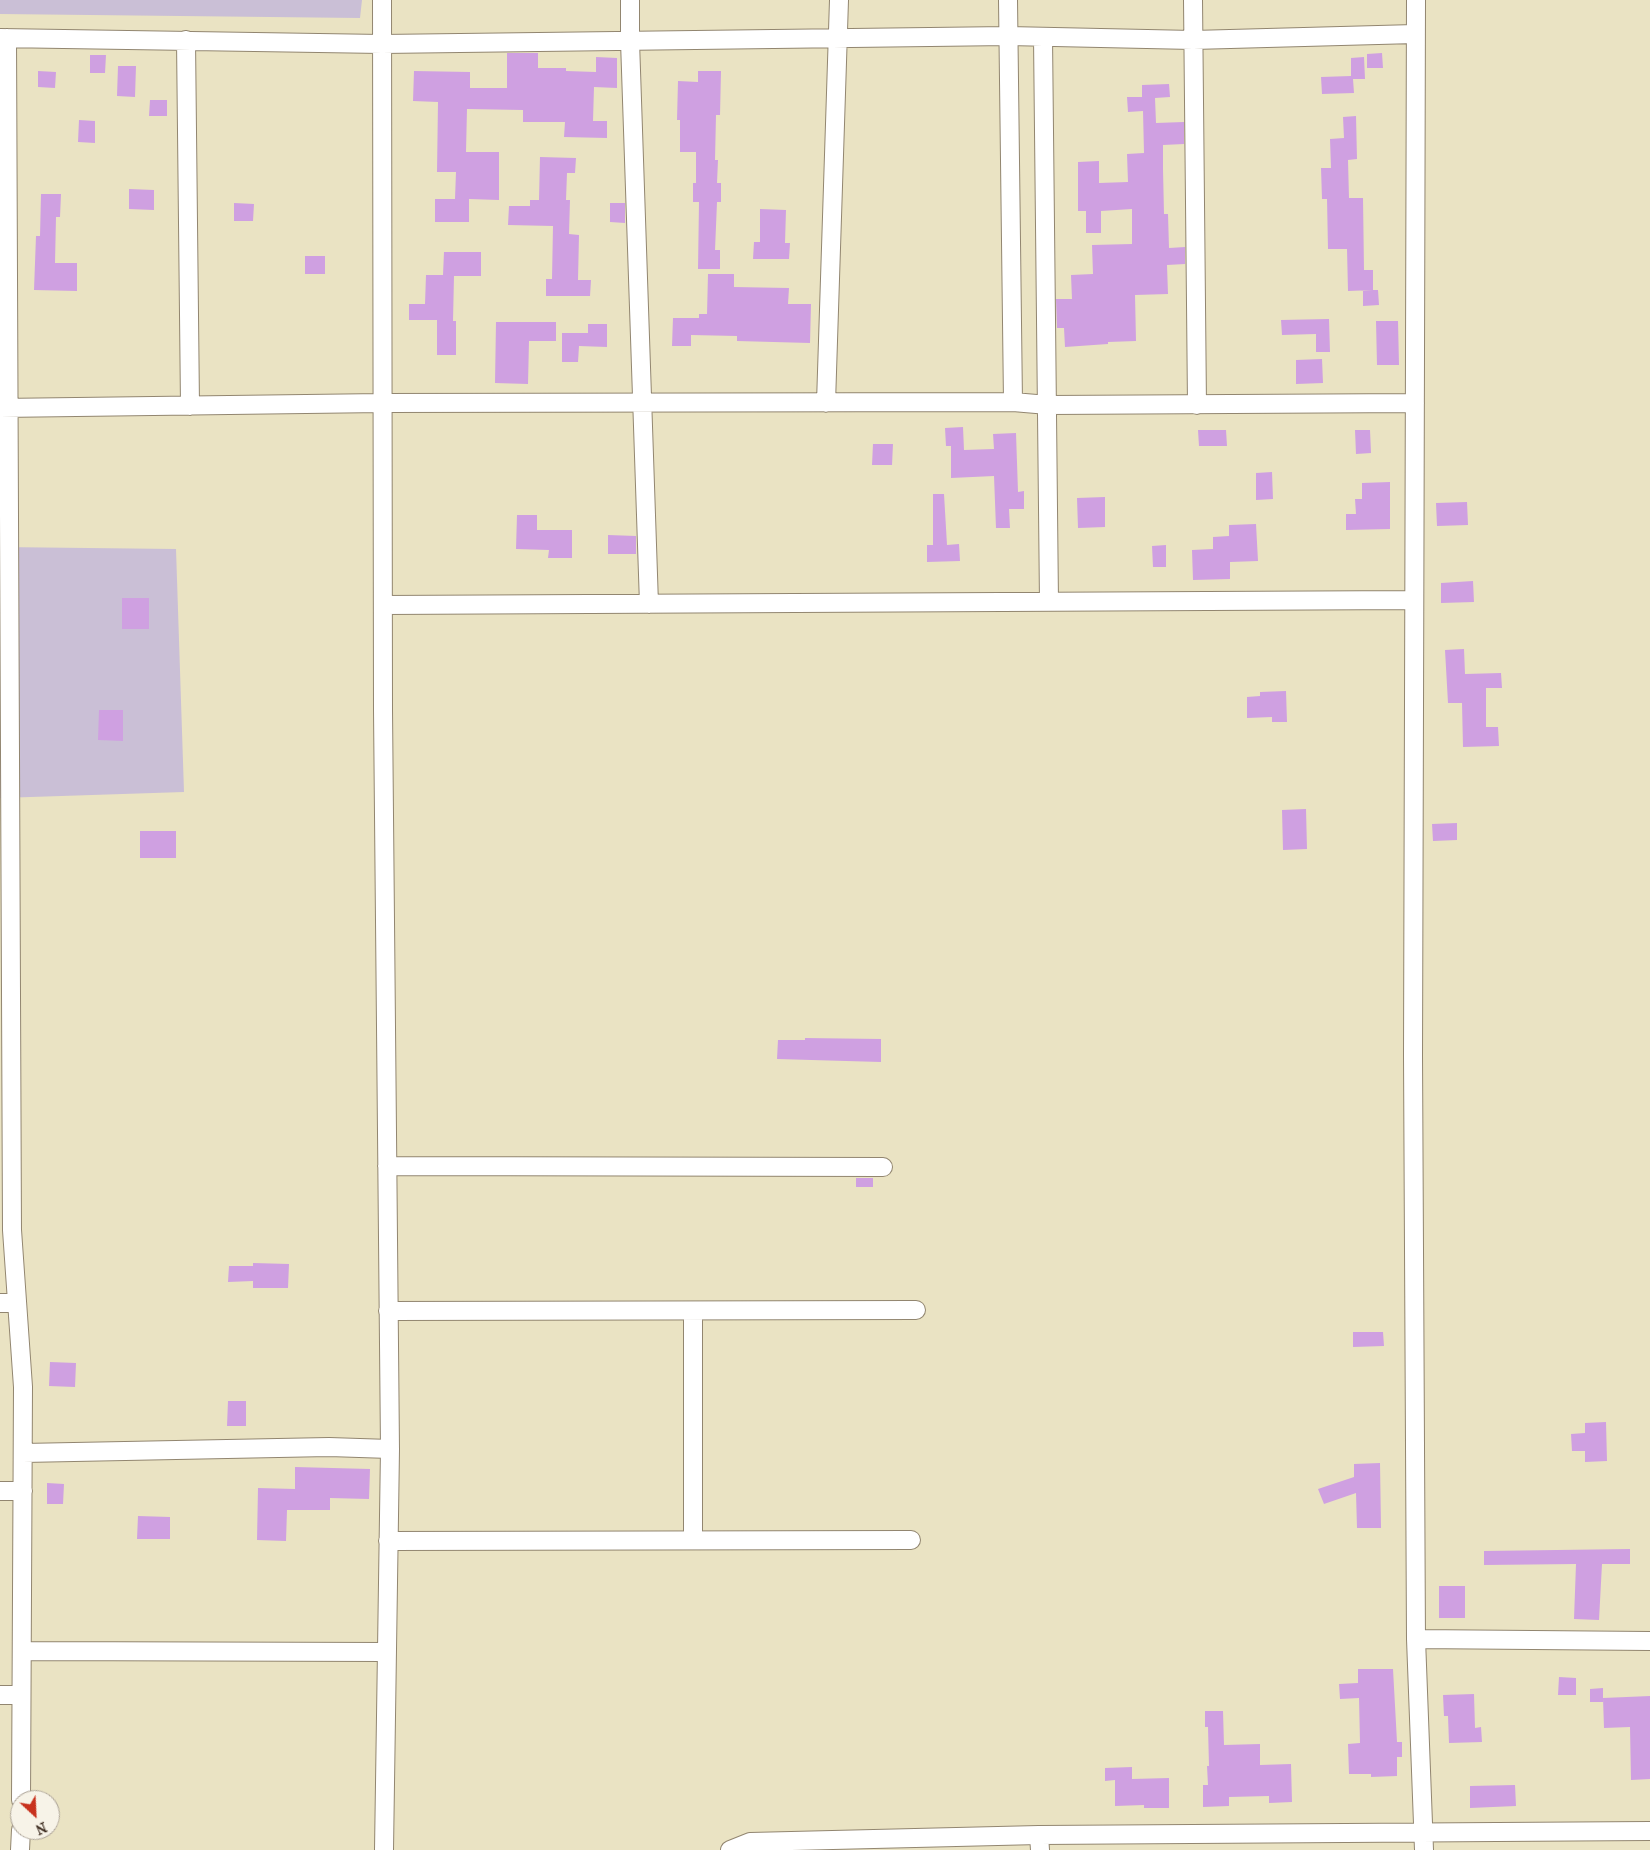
<!DOCTYPE html>
<html>
<head>
<meta charset="utf-8">
<style>
  body { margin:0 }
  #map { position:relative; width:1650px; height:1850px; overflow:hidden; background:#eae3c3; font-family:"IM FELL French Canon",serif }
  canvas { display:block }
  .north { position:absolute; left:10px; top:1790px; width:50px; height:50px; box-sizing:border-box; background:#f7f3e8; border:1px solid #aca397; border-radius:50%; rotate:155deg; font-size:14px; font-weight:700; line-height:20px; text-align:center; color:#3b2a1e }
  .north::after { content:''; display:block; margin:auto; width:18px; height:22px; background:#c8321e; clip-path:polygon(50% 0,100% 100%,50% 72%,0 100%) }
</style>
</head>
<body>
<div id="map">
<canvas width="1650" height="1850"></canvas>
<div class="north">N</div>
</div>
<script>
const ctx = document.querySelector('canvas').getContext('2d');
ctx.lineJoin = 'round';
function paint(path, color) { ctx.fillStyle = color; ctx.fill(path, 'evenodd'); }
function trace(path, color, width, dash) { ctx.strokeStyle = color; ctx.lineWidth = width; ctx.lineCap = dash ? 'butt' : 'round'; ctx.setLineDash(dash || []); ctx.stroke(path); }
paint(new Path2D(`
  M0,0H362L360,18L0,14Z
  M0,547L176,549L184,792L0,798Z`), '#cabfd6');
paint(new Path2D(`
  M507,53H538V68H566V71L596,72V57L617,58V88L594,87L593,121H607V138L564,137L565,122H523V110L467,109L466,152H499V200L469,199V222H435V199H455L456,172H437L438,102L413,101L414,71L470,72V88H507Z
  M1382,53L1383,68H1367V54Z
  M90,55H106L105,73H90Z
  M1364,57L1365,79H1353L1354,93L1322,94L1321,77L1351,76V58Z
  M118,66H136L135,97L117,96Z
  M38,71L56,72L55,88L38,87Z
  M698,71H721L720,115H716L715,160H718L717,183H721V202H717L715,250H720V269H698L699,202H693V183H696V152H680V120H677L678,81L698,82Z
  M1169,84L1170,97L1155,98L1156,123L1184,122V144L1163,145V169L1164,214H1168L1169,248L1185,247V264L1167,265L1168,294L1135,295L1136,341L1108,342V344L1065,347L1064,328H1057L1056,299H1072L1071,275L1093,274L1092,245L1132,244V209L1101,211V233H1086V211H1078V162L1099,161V183L1128,182L1127,154L1144,153L1143,111L1128,112L1127,97H1142V85Z
  M150,100H167V116H149Z
  M1356,116L1357,159L1348,160L1349,198H1363L1364,270H1373V290L1348,291L1347,249H1328L1327,199H1322L1321,168H1331L1330,139L1344,138L1343,117Z
  M79,120L95,121V143L78,142Z
  M540,157L576,158L575,173H567L566,200H570L569,234L579,235L578,280H591L590,296H546V279H552L553,226L508,225L509,206H530V200H539Z
  M129,189L154,190V210L129,209Z
  M41,194H61L60,217H56L55,263H77V291L34,290L36,236H40Z
  M234,203L254,204L253,221H234Z
  M610,203H625V223L610,222Z
  M760,209L786,210L785,243H790L789,259H753L754,242H760Z
  M444,252H481V276H444H454L453,321H456V355H437V320H409V304H425L426,275H443Z
  M305,256H325V274H305Z
  M708,274H734V287L789,288L788,304H811L810,343L737,341V336L691,335V346H672L673,318H699V314H707Z
  M1363,290H1378L1379,305L1363,306Z
  M1329,319L1330,352H1316V334L1282,335L1281,320Z
  M1376,321H1398L1399,365H1377Z
  M496,322H556V341H529L528,384L495,383Z
  M588,324H607V347L579,346L578,362H562V333H588Z
  M1322,359L1323,383L1296,384V360Z
  M963,427L964,450L994,449L993,434L1016,433L1018,492L1024,491V509H1009L1010,528H996L994,476L951,478V446H946L945,428Z
  M1198,430H1226L1227,446H1199Z
  M1355,430H1370L1371,453L1356,454Z
  M873,444H893L892,465H872Z
  M1272,472L1273,499L1256,500V473Z
  M1390,482V529L1346,530V514H1356L1355,499H1362V483Z
  M933,494H944L947,545L959,544L960,561L927,562V545H933Z
  M1105,497V527L1078,528L1077,498Z
  M1467,502L1468,525L1437,526L1436,503Z
  M517,515H537V530H572V558H548L549,550L516,549Z
  M1256,524L1258,561L1230,562V579L1193,580L1192,550L1213,549V537L1229,536V525Z
  M608,535L636,536V554H608Z
  M1166,545V567H1153L1152,546Z
  M1473,581L1474,602L1441,603V583Z
  M122,598H149V629H122Z
  M1464,649L1465,674L1501,673L1502,688H1486V727H1498L1499,746L1463,747L1462,703H1448L1445,650Z
  M1286,691L1287,722H1272V717L1247,718V697L1260,696V692Z
  M99,710H123V741L98,740Z
  M1306,809L1307,849L1283,850L1282,810Z
  M1457,823V840L1433,841L1432,824Z
  M140,831H176V858H140Z
  M805,1038L881,1039V1062L777,1059L778,1040H805Z
  M856,1178H873V1187H856Z
  M253,1263L289,1264L288,1288H253V1281L228,1282L229,1266H253Z
  M1353,1332H1383L1384,1346L1353,1347Z
  M50,1362L76,1363L75,1387L49,1386Z
  M228,1401H246V1426H227Z
  M1606,1422L1607,1461L1585,1462V1451H1572L1571,1434L1585,1433V1423Z
  M1380,1463L1381,1528H1357L1356,1493L1324,1504L1318,1489L1354,1477V1464Z
  M295,1467L370,1469L369,1499L330,1498V1510H287L286,1541L257,1540L258,1488L295,1489Z
  M47,1483L64,1484L63,1504H47Z
  M138,1516L170,1517V1539H137Z
  M1630,1549V1564H1602L1599,1620L1574,1619L1576,1564L1484,1565V1551Z
  M1439,1586H1465V1618H1439Z
  M1358,1669H1393L1397,1742H1402V1757H1397V1776L1371,1777V1774H1349L1348,1744L1360,1743L1359,1698L1340,1699L1339,1684L1358,1683Z
  M1559,1677L1576,1678V1695H1558Z
  M1603,1688V1702H1590V1689Z
  M1474,1694L1475,1728L1481,1727L1482,1742L1449,1743L1448,1716H1444L1443,1695Z
  M1650,1696V1779L1631,1780L1630,1727L1604,1728L1603,1698Z
  M1205,1711H1223L1224,1745L1260,1744V1765L1291,1764L1292,1802L1269,1803V1796L1229,1797V1806L1203,1807V1785H1208L1207,1766H1209L1208,1727H1205Z
  M1132,1767V1779L1169,1778V1808H1144V1805L1115,1806V1780L1105,1781V1768Z
  M1515,1785L1516,1806L1470,1808V1786Z`), '#cfa0e1');
const street = new Path2D(`
  M382,0L383,710L390,1449L384,1850
  M630,0V41L649,604
  M1008,0L1013,402
  M1193,0L1197,405
  M1416,0L1413,1055L1416,1639L1424,1850
  M1043,37L1049,602
  M0,38L382,44L1008,36L1193,40L1415,34
  M7,38L12,1230L23,1387L21,1800
  M186,40L190,406
  M826,403L839,0
  M0,408L382,403L1013,402L1048,405L1415,403
  M383,605L1414,600
  M387,1166L883,1167
  M0,1303H17
  M388,1311L916,1310
  M693,1311V1540
  M23,1453L329,1447L390,1449
  M0,1491H23
  M388,1541L911,1540
  M1416,1639L1650,1641
  M22,1651L387,1652
  M0,1695H21
  M1039,1835L1650,1831
  M20,1850L21,1830
  M730,1850L750,1842L1039,1835L1040,1850`);
trace(street, '#928670', 20);
trace(street, '#fff', 18);
</script>
</body>
</html>
